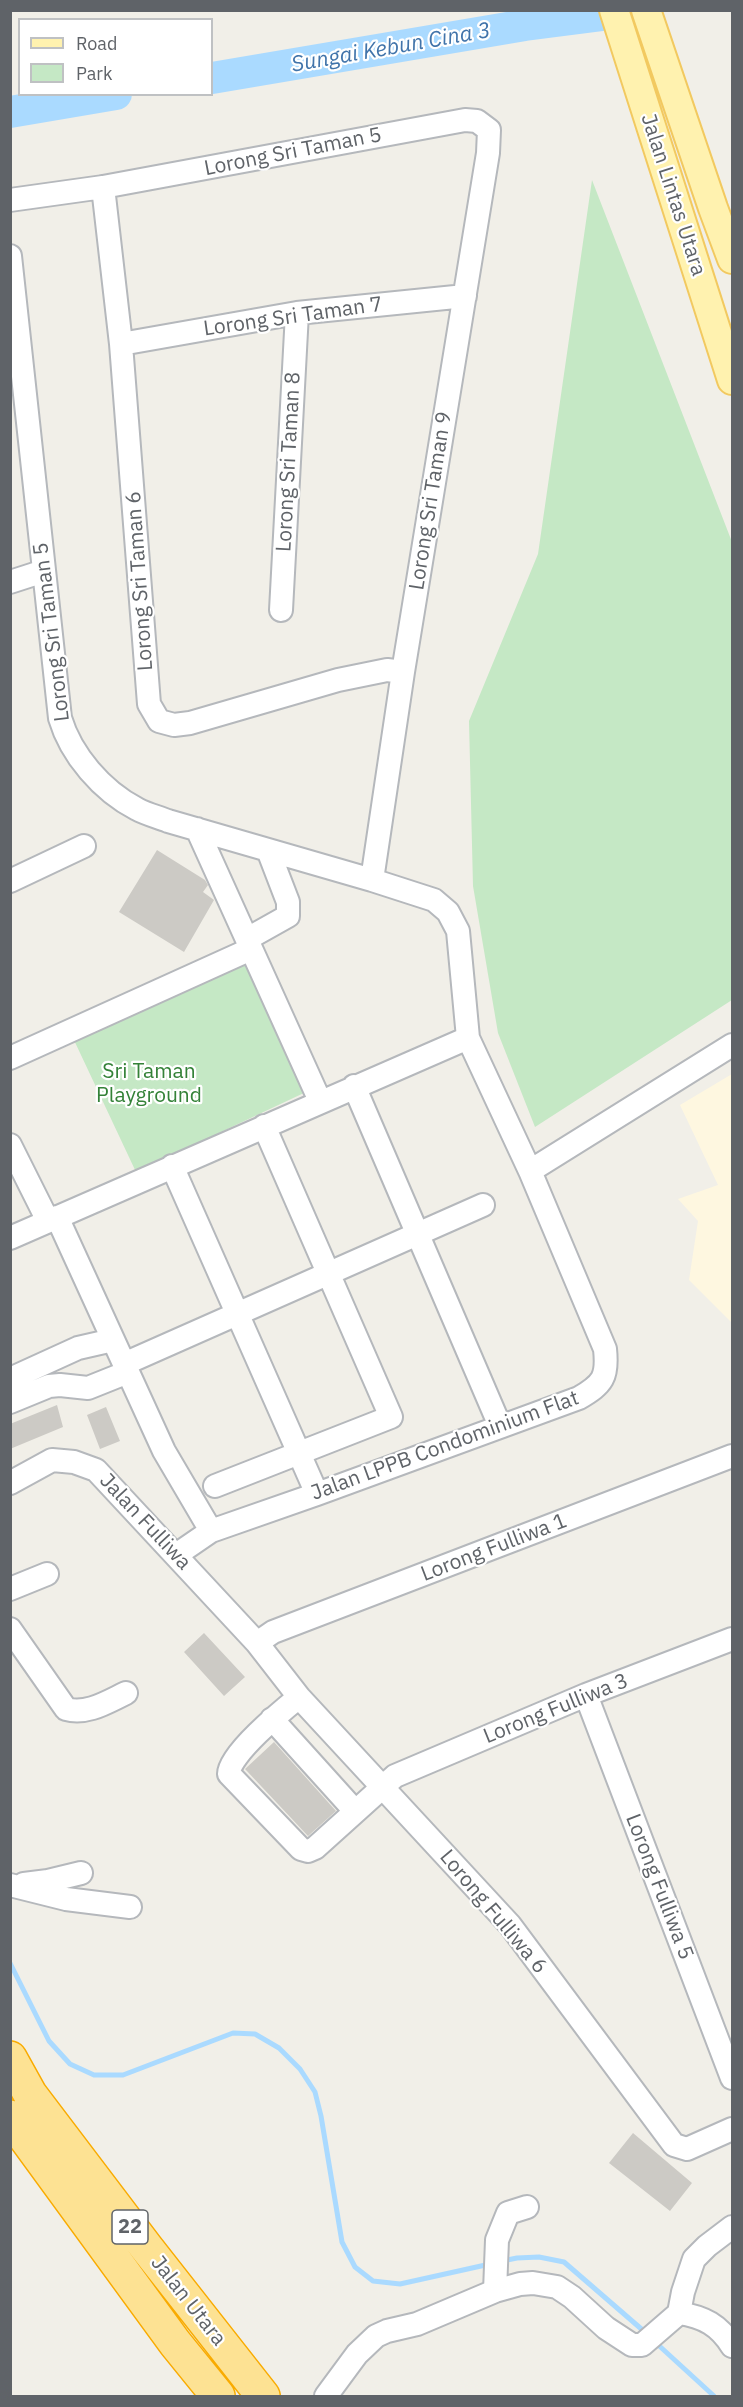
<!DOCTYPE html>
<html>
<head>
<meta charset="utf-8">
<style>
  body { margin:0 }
  #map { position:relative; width:743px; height:2407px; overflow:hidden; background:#f1efe8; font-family:"IBM Plex Sans",sans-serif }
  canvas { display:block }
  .frame { position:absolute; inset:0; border:12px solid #5f6368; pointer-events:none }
  .legend { position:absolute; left:18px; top:18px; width:195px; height:78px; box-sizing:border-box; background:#fff; border:2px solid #bfc1c3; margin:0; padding:8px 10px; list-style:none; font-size:18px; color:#5f6368 }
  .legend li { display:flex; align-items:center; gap:12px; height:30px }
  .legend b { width:30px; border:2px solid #bfc1c3 }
</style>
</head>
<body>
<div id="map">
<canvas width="743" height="2407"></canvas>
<div class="frame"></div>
<ul class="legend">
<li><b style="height:8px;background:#fff2af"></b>Road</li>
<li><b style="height:16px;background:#c5e8c5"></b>Park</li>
</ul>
</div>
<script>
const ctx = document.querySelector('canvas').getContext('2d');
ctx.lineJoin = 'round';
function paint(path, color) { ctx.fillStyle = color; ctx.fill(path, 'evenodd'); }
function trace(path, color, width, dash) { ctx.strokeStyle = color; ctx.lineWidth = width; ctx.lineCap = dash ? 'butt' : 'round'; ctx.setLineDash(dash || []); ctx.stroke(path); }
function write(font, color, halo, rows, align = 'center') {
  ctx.font = font + ' "IBM Plex Sans",sans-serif'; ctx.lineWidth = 4.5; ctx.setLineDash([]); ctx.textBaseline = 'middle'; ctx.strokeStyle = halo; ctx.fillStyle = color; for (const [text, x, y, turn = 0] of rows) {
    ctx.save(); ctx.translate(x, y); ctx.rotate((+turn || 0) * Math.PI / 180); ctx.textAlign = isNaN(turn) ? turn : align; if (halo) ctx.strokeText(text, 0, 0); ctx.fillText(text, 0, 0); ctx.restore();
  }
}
paint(new Path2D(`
  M732,1074V1323L689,1280L698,1221L678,1199L718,1185L680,1105Z`), '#fef7e0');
paint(new Path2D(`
  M592,180L732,542V1000L535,1127L498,1033L473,886L469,721L538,554Z
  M245,958L306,1092L136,1172L73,1038Z`), '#c5e8c5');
trace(new Path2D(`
  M10,1963L49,2041L70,2064L94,2075H123L233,2033L255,2034L279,2048L300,2069L315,2092L321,2116L342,2242L355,2267L373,2281L400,2284L490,2264
  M502,2261L517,2258L539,2257L564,2262L646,2333
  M655,2342L714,2396`), '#aadaff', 5);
trace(new Path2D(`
  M212,78L525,25L642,10
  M10,112L116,94`), '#aadaff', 32);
paint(new Path2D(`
  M157,850L205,880L208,885L203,892L214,900L184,952L119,912Z
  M57,1405L63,1427L10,1449V1424Z
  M106,1407L120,1441L100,1449L87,1415Z
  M204,1633L245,1677L224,1696L184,1652Z
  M274,1742L336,1811L308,1836L245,1769Z
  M633,2133L692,2183L670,2211L609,2163Z`), '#cccac5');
const minor = new Path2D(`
  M103,187L121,344L149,704L159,721L174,725L190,723L338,680L387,670L403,672
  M10,200L103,187L465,120L477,121L489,130L488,153L403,672L372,880
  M10,256L60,718C71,755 102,791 137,809C146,814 158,817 168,821L372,880L434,900L448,912L458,931L468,1038L530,1171L605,1349C608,1377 603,1384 579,1398L317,1494L211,1531L176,1555
  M121,344L297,313L465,296
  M10,582L44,571
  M281,610L297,313
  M197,829L320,1101
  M10,881L84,846
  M247,939L288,916V902L268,850
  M10,1058L251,949
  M354,1086L500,1426
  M10,1145L48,1221
  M172,1166L317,1494
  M530,1171L732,1045
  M57,1217L164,1451L211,1531
  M10,1238L468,1038
  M124,1364L483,1205
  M10,1379L78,1348L113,1340
  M10,1402L49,1386L60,1385L88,1388L128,1372
  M10,1483L52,1460L74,1462L96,1470L257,1643L299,1697L510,1925L674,2145L687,2149L732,2129
  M215,1486L391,1417L264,1126
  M10,1589L47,1574
  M10,1629L66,1709C87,1715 107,1702 126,1693
  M257,1643L273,1632L732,1456
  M586,1695L732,2078
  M299,1697C283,1710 228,1755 229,1774L301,1849L308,1851L315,1848L395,1776L586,1695L732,1639
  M272,1719L355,1811
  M24,1884L48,1881L81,1873
  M10,1885L66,1899L130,1907
  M495,2291L497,2240L508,2213L527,2207
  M679,2313C704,2317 719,2325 732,2346
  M326,2396L357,2354L376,2336L387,2331L417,2324L495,2291L520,2284L533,2283L557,2287L572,2297L606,2328L632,2345H642L679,2313L683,2292L694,2259L707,2246L732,2227`);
const major = new Path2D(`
  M614,10L732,380
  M646,10L713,208L732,259`);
const highway = new Path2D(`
  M10,2058L30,2094L146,2247L263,2396
  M10,2117L175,2343L218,2396`);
trace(minor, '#b5b8bc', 26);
trace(major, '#f2c960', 32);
trace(highway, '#f9ab00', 36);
trace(minor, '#fff', 22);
trace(major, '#fff2af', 28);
trace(highway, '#fde293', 33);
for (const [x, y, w] of [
  [130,2227,36]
]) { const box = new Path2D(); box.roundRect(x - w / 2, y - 17, w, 34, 4.5); ctx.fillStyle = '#fff'; ctx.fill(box); trace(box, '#5f6368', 1.5); }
write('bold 20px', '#5f6368', null, [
  ["22",130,2227]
]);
write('21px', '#5f6368', '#fff', [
  ["Lorong Sri Taman 5",293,152,-11],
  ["Jalan Lintas Utara",673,195,72],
  ["Lorong Sri Taman 7",293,317,-8],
  ["Lorong Sri Taman 8",289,462,-87],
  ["Lorong Sri Taman 9",431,501,-81],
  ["Lorong Sri Taman 6",140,581,-94],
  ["Lorong Sri Taman 5",52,632,-97],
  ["Jalan LPPB Condominium Flat",445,1446,-20],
  ["Jalan Fulliwa",145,1522,47],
  ["Lorong Fulliwa 1",494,1548,-21],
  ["Lorong Fulliwa 3",556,1709,-22],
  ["Lorong Fulliwa 5",659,1887,69],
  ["Lorong Fulliwa 6",493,1912,50],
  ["Jalan Utara",188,2301,52]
]);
write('21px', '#348238', '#fff', [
  ["Sri Taman",149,1072],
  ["Playground",149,1096]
]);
write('italic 22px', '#4174aa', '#fff', [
  ["Sungai Kebun Cina 3",391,48,-10]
]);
</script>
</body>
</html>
